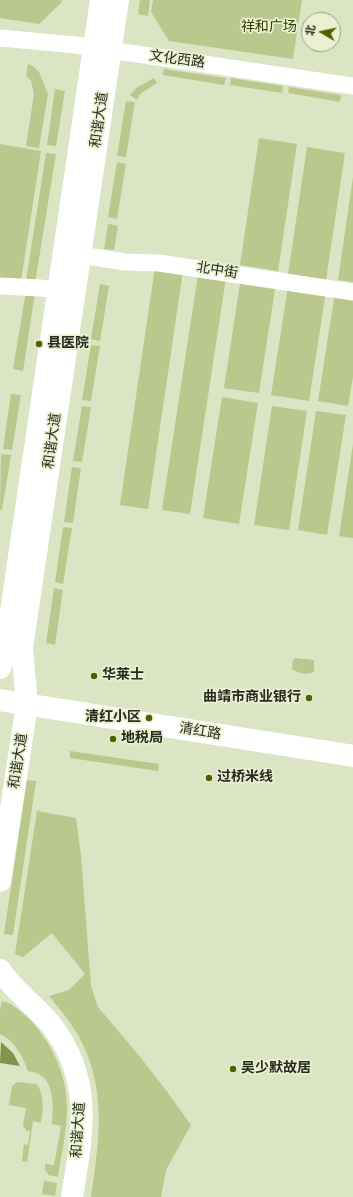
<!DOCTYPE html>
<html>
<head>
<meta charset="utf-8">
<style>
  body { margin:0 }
  #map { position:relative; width:353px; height:1197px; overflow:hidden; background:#dbe4c3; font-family:Jost,"Noto Sans SC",sans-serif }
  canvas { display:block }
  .north { position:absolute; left:301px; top:12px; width:40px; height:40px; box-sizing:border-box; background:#e9f1d0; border:1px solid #9ba189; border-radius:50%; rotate:279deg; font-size:11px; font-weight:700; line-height:16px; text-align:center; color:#272a1e }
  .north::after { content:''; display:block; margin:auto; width:14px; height:18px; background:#515f00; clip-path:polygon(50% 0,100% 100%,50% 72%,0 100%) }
</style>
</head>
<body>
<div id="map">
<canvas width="353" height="1197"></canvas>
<div class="north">北</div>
</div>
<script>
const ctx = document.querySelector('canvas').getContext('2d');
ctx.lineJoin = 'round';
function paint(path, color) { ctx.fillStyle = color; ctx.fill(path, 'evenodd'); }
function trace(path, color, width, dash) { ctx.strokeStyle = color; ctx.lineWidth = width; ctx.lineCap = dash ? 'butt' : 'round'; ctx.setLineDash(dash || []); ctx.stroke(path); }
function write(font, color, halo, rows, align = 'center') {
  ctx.font = font + ' Jost,"Noto Sans SC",sans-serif'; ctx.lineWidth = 3.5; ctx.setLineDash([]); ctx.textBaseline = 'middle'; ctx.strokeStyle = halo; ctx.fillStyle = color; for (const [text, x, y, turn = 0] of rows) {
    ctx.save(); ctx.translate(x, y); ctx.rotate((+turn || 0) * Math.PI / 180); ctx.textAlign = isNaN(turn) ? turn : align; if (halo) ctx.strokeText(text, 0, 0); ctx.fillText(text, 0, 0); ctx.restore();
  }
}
paint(new Path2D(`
  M0,0H62L61,3L39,24L0,18Z
  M140,0H150L148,16L138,14Z
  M153,0H302L293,59L169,41L151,12Z
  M28,64L33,66L39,72L48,94L39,148L26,146L34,94L31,81L26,76Z
  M164,69L226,78L224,85L163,75Z
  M154,78L157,83L140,94L137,100L130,95L136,88Z
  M231,78L283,86L282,93L230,85Z
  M289,87L341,95L340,102L288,93Z
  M55,89L65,91L56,146L47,145Z
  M126,101L135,102L126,157L117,156Z
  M259,138L297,144L278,271L240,265Z
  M0,144L41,151L21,281H0Z
  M307,147L345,153L326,280L288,274Z
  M46,153L56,154L35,283L26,281Z
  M117,162L126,164L117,219L108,217Z
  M353,177V282L338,280Z
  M108,224L118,226L114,250L104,249Z
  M155,267L183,271L148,509L120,505Z
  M198,274L226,278L190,514L162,510Z
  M241,277L276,283L259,393L224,388Z
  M100,284L109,286L100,341L91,339Z
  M288,286L326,291L309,401L271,395Z
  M26,291L35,293L23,371L13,369Z
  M335,292L353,295V377L348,406L318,401Z
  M91,345L100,346L91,401L82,400Z
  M11,394L21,395L12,450L3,449Z
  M222,397L258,403L239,524L203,518Z
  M82,406L91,407L82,462L73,461Z
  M272,406L307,411L289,530L254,525Z
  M316,411L346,415L327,535L298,530Z
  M353,444V538L339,536Z
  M1,454L11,455L2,510H0Z
  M72,467L81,468L73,523L64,522Z
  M63,527L72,528L63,584L55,582Z
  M54,588L63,590L55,645L46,643Z
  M295,658L314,660V672C305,675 300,674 292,669L293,660Z
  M70,751L159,764L158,771L70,758Z
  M27,780L36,781L13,935L4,934Z
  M37,811L76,818L81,855L91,986L98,1007L141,1058L168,1093L191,1125L166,1170L161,1197H91C100,1137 108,1081 73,1027C66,1016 57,1006 49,996L69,990L85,974L52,933L23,957L15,954Z
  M2,1001C13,1003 21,1012 29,1019C52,1042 68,1078 67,1110C67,1132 61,1155 58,1177L49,1175L45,1170V1164L54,1165L61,1126L52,1124C53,1109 55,1084 40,1075C36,1072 32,1072 28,1071C23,1057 15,1041 0,1034V1011Z
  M17,1082L36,1084C45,1093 43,1111 41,1123L33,1121L27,1162L22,1161L24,1144L28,1145L30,1131H27L23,1126L26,1108L9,1105L12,1086Z
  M44,1181L57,1183L55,1196L42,1194Z`), '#bac88e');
paint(new Path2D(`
  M1,1042L13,1053L20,1066L0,1063Z`), '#83924d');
trace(new Path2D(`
  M0,38L76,45L353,86
  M80,255L125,262L159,263L353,292
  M0,286L40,288L59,290`), '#fff', 17);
trace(new Path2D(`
  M0,668L6,645L101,0
  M0,700L353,756
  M0,881L27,704L22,648L118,0
  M0,970C14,992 37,1006 52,1026C94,1081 82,1135 72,1197`), '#fff', 22);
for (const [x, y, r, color] of [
  [39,344,4,"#515f00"],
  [94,676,4,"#515f00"],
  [309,698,4,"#515f00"],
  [149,718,4,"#515f00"],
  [113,739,4,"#515f00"],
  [209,778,4,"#515f00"],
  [233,1069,4,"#515f00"]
]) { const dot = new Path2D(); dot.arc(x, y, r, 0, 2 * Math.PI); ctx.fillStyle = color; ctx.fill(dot); trace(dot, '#e9f1d0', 1.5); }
write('14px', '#343e06', '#e9f1d0', [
  ["祥和广场",269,28]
]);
write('14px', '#272a1e', '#e9f1d0', [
  ["文化西路",177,60,8],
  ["和谐大道",100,120,-82],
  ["北中街",217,271,9],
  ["和谐大道",53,441,-82],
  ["清红路",200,732,9],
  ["和谐大道",19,761,-81],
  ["和谐大道",79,1130,-86]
]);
write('bold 14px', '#272a1e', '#e9f1d0', [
  ["县医院",47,344],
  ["华莱士",102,676],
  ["曲靖市商业银行",301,698,"right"],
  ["清红小区",141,718,"right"],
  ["地税局",121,739],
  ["过桥米线",217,778],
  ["吴少默故居",241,1069]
], 'left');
</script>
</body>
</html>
